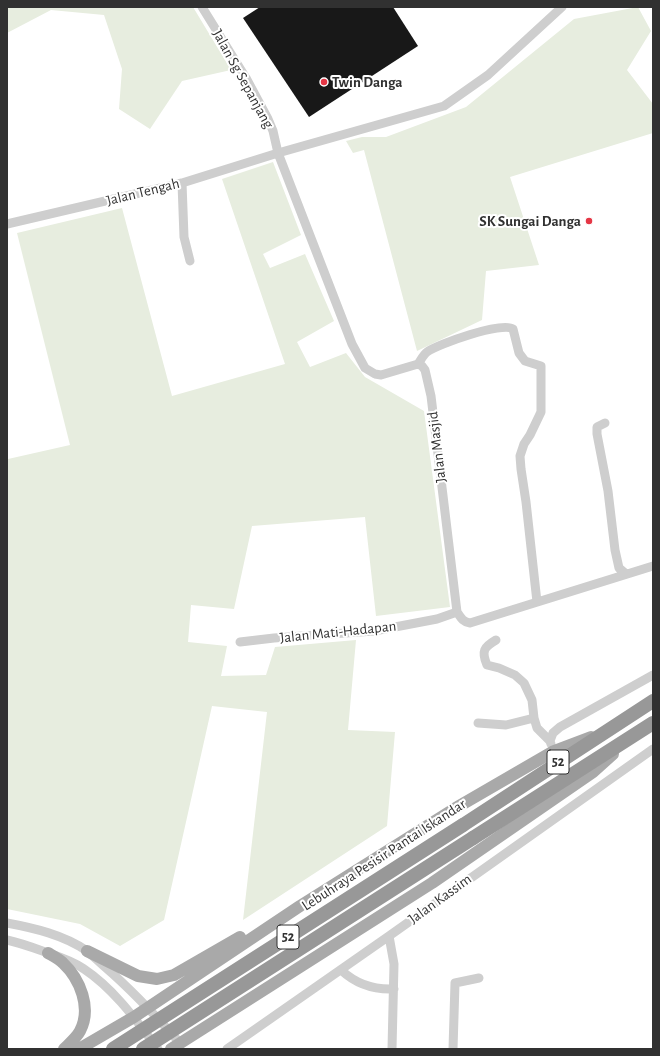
<!DOCTYPE html>
<html>
<head>
<meta charset="utf-8">
<style>
  body { margin:0 }
  #map { position:relative; width:660px; height:1056px; overflow:hidden; background:#fff; font-family:"Alegreya Sans",sans-serif }
  canvas { display:block }
  .frame { position:absolute; inset:0; border:8px solid #313131; pointer-events:none }
</style>
</head>
<body>
<div id="map">
<canvas width="660" height="1056"></canvas>
<div class="frame"></div>
</div>
<script>
const ctx = document.querySelector('canvas').getContext('2d');
ctx.lineJoin = 'round';
function paint(path, color) { ctx.fillStyle = color; ctx.fill(path, 'evenodd'); }
function trace(path, color, width, dash) { ctx.strokeStyle = color; ctx.lineWidth = width; ctx.lineCap = dash ? 'butt' : 'round'; ctx.setLineDash(dash || []); ctx.stroke(path); }
function write(font, color, halo, rows, align = 'center') {
  ctx.font = font + ' "Alegreya Sans",sans-serif'; ctx.lineWidth = 4; ctx.setLineDash([]); ctx.textBaseline = 'middle'; ctx.strokeStyle = halo; ctx.fillStyle = color; for (const [text, x, y, turn = 0] of rows) {
    ctx.save(); ctx.translate(x, y); ctx.rotate((+turn || 0) * Math.PI / 180); ctx.textAlign = isNaN(turn) ? turn : align; if (halo) ctx.strokeText(text, 0, 0); ctx.fillText(text, 0, 0); ctx.restore();
  }
}
paint(new Path2D(`
  M7,7H193L231,70L182,81L150,129L119,109L122,69L104,15L51,10L7,33Z
  M638,7L651,31L627,70L653,104V133L510,177L539,265L486,271L482,320L417,351L364,150L353,153L346,141L362,137H386L466,107L574,19Z
  M273,162L301,235L263,254L270,268L305,254L334,321L297,342L310,367L346,353L365,377L424,411L450,607L376,616L365,517L252,526L234,609L191,605L188,642L227,646L221,676L266,675L275,647L356,640L348,730L395,732L387,826L243,920L267,712L212,706L164,920L120,946L80,924L7,909V457L8,459L70,445L17,233L122,208L172,396L285,364L222,179Z`), '#e7eddf');
paint(new Path2D(`
  M260,7H393L418,46L309,117L243,18Z`), '#181818');
trace(new Path2D(`
  M202,7L246,78L268,119L273,131L278,153L352,344L365,368L375,374L381,375L418,364L422,366L425,370L431,396L457,612C461,618 463,622 470,623L653,566
  M182,183L184,237L190,261
  M7,224L182,183L278,153L444,106L488,75L562,7
  M418,364C421,360 423,355 427,352C438,344 503,321 513,329L519,353L525,361L541,366V412L530,435L524,444L520,456L521,469L526,502L537,602
  M605,423L597,427V434L608,491L615,550L619,568L626,574
  M496,640C484,647 481,651 487,665L499,668L515,675L524,683L532,700L534,718L537,728L550,741
  M240,642L274,638L374,631L437,619L457,612
  M478,723L506,725L534,718
  M551,744L550,741L553,733L560,727L653,675
  M7,923C34,928 64,935 87,951C93,956 99,962 105,967C133,991 156,1016 180,1043
  M389,936L394,964L392,1049
  M7,940C21,943 34,948 48,953C60,957 73,961 84,969C114,989 136,1020 158,1049
  M341,970C356,984 373,990 394,989
  M227,1049L389,936L653,749
  M453,1049L455,983L479,978`), '#cecece', 9);
trace(new Path2D(`
  M87,951L138,976L157,979L174,975L240,937
  M48,953C53,956 59,959 63,963C80,979 92,1008 80,1031C77,1037 69,1044 64,1049
  M79,1049L134,1017L300,906L454,809L554,751L591,737
  M171,1049L432,883L593,772L613,754`), '#a9a9a9', 12);
trace(new Path2D(`
  M463,825L653,701
  M473,838L653,723`), '#989898', 14);
trace(new Path2D(`
  M113,1049L463,825
  M143,1049L473,838`), '#989898', 14);
for (const [x, y, r, color] of [
  [324,82,4,"#e53645"],
  [589,221,4,"#e53645"]
]) { const dot = new Path2D(); dot.arc(x, y, r, 0, 2 * Math.PI); ctx.fillStyle = color; ctx.fill(dot); trace(dot, '#fff', 1.5); }
for (const [x, y, w] of [
  [558,762,22],
  [288,937,22]
]) { const box = new Path2D(); box.roundRect(x - w / 2, y - 12, w, 24, 3); ctx.fillStyle = '#fff'; ctx.fill(box); trace(box, '#313131', 1); }
write('bold 14px', '#313131', null, [
  ["52",558,762],
  ["52",288,937]
]);
write('15px', '#313131', '#fff', [
  ["Jalan Sg Sepanjang",243,79,61],
  ["Jalan Tengah",143,192,-14],
  ["Jalan Masjid",437,447,-97],
  ["Jalan Mati-Hadapan",338,632,-6],
  ["Lebuhraya Pesisir Pantai Iskandar",384,855,-33],
  ["Jalan Kassim",440,899,-36]
]);
write('bold 15px', '#313131', '#fff', [
  ["Twin Danga",332,82],
  ["SK Sungai Danga",581,221,"right"]
], 'left');
</script>
</body>
</html>
